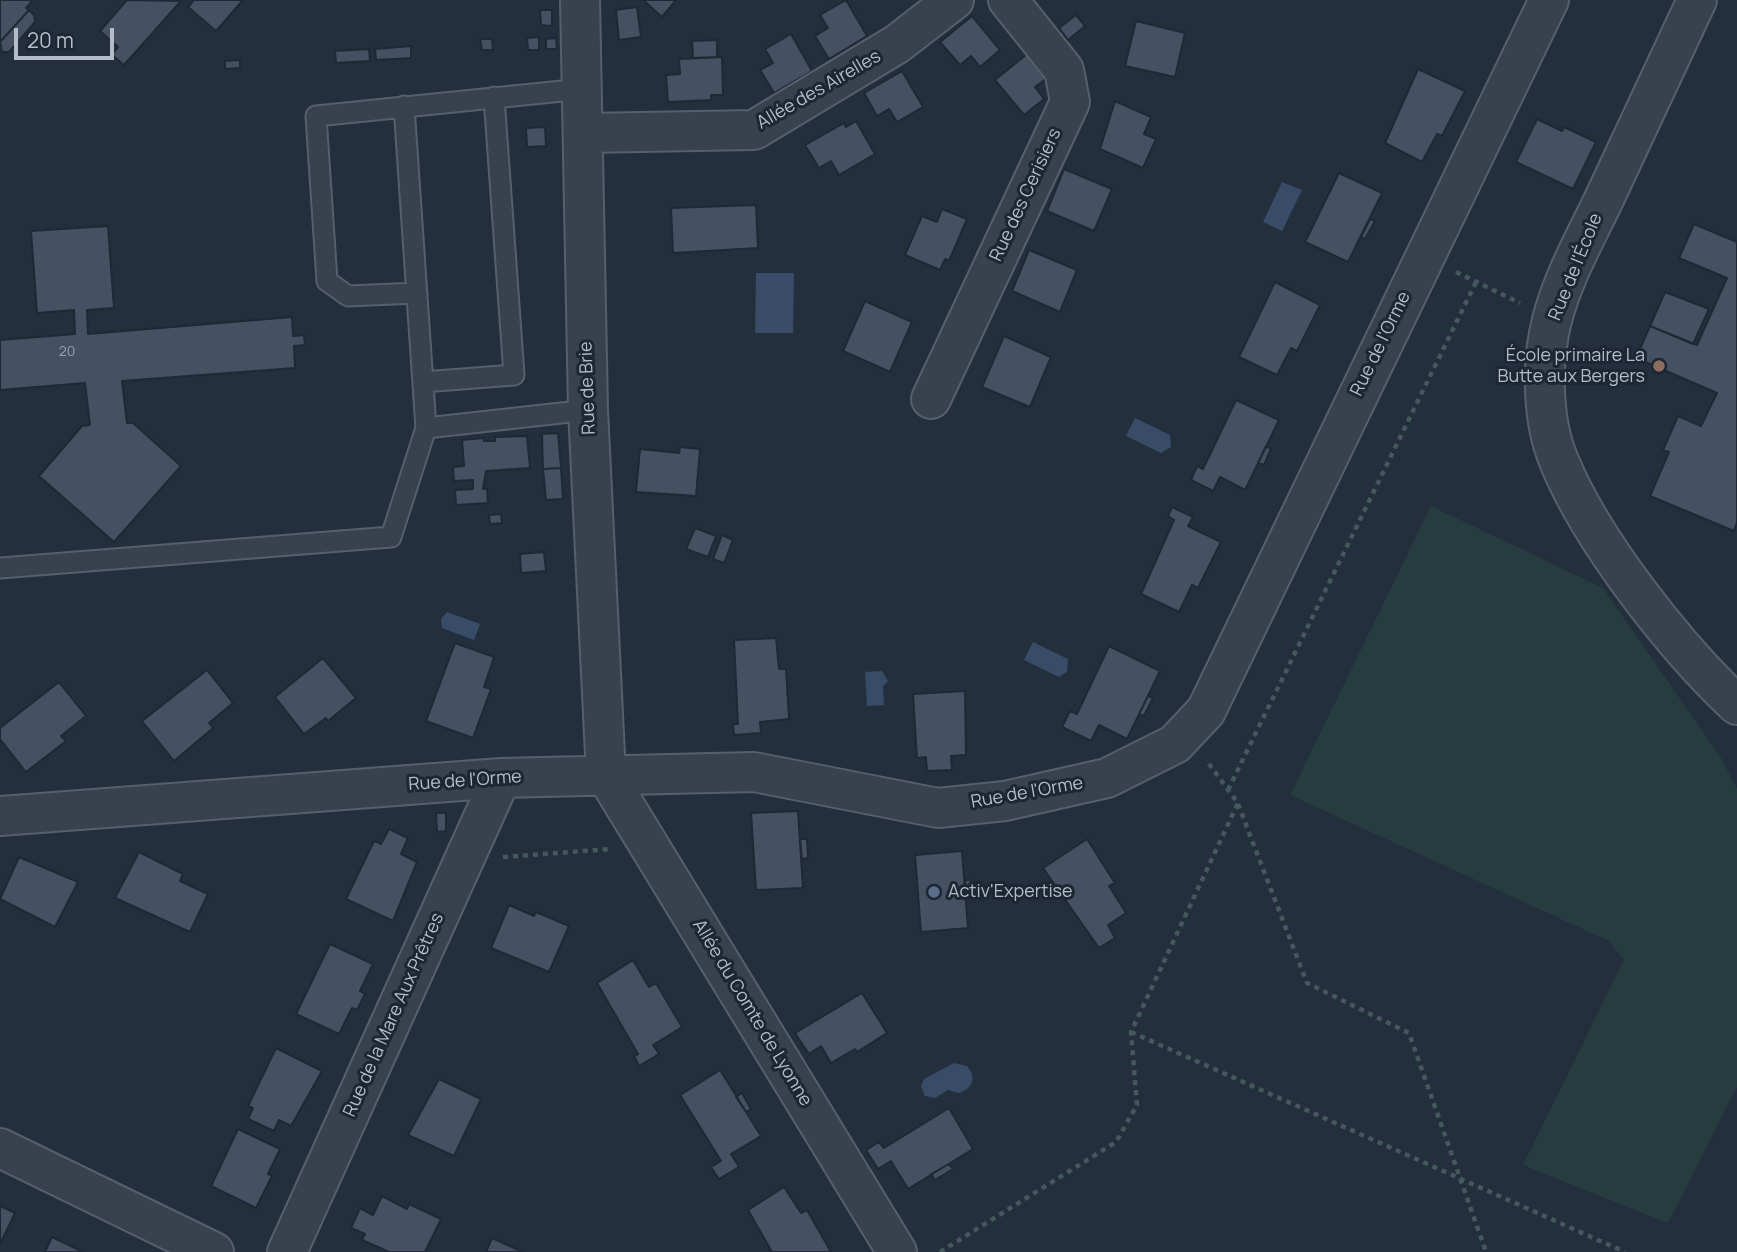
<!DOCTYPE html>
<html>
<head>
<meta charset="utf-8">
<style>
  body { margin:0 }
  #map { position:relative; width:1737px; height:1252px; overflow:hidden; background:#242f3e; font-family:Manrope,sans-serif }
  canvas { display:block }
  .scale { position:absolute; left:14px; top:28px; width:100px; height:32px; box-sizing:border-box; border:4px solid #b4bcc9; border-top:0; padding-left:9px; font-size:21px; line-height:24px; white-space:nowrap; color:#b4bcc9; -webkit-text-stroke:5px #1d2633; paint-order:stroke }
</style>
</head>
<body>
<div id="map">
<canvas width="1737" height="1252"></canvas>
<div class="scale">20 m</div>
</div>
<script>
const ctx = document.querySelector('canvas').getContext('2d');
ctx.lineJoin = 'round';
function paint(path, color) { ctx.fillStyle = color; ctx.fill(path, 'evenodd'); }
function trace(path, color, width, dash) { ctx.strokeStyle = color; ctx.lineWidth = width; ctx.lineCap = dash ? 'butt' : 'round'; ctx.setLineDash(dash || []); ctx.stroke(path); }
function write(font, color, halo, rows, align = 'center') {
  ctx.font = font + ' Manrope,sans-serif'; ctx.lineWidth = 6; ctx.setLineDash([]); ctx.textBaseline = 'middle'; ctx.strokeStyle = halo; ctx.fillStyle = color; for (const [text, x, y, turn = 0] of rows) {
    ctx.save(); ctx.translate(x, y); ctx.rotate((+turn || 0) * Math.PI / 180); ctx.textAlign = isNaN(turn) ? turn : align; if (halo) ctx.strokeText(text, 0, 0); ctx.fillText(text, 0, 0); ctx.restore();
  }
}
paint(new Path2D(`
  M1431,506L1603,588L1721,758L1737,789V1087L1668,1223L1523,1165L1624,960L1609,941L1290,795Z`), '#263c3f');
paint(new Path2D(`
  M1282,182L1302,190L1282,231L1263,222Z
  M756,273H794L793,333H755Z
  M1135,418L1170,435L1171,447L1161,453L1126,436Z
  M447,612L480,624L474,640L442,628L441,619Z
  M1033,642L1068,659L1067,672L1059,677L1024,660Z
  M882,671L888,681L883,686L884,705L867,706L865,672Z
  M954,1063L967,1066C977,1077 973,1089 958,1093L948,1090L935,1098L925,1096L921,1086L924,1079Z`), '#394c67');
const building = new Path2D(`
  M0,0H33L26,8L29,10L0,42Z
  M127,0L181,1L124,65L112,55L118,47L100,31Z
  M194,0H243L216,31L188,7Z
  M643,0H676L662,17Z
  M846,0L867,36L829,59L815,36L828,28L820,15Z
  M637,7L641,37L619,40L616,10Z
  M29,10L34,15L35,22L9,52H2L0,42Z
  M540,10H552V26L541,25Z
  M1076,15L1085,26L1068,40L1059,28Z
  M972,16L1000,50L980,67L971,56L960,65L940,42Z
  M1136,21L1185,33L1175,77L1125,66Z
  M791,34L812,71L774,93L760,70L773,63L765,49Z
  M539,37V50H528L527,38Z
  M556,38L557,49H546V39Z
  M480,39H492L493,50H482Z
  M717,40V57L693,58L692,41Z
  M411,46V58L376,60L375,49Z
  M369,49L370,61L336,63L335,51Z
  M1027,54L1047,78L1035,87L1044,99L1024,115L995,80Z
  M722,57L723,95H711V100L668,102L666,75L680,74L679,59Z
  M240,60V68L225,69V61Z
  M1418,69L1465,91L1442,136L1437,134L1422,162L1385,143Z
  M902,71L923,107L897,122L889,109L877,116L864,93Z
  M1115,101L1151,117L1144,134L1156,139L1143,168L1100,149Z
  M1537,119L1562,131L1564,127L1596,142L1573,189L1516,162Z
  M856,121L875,154L839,175L831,161L819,168L805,145L844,123L846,127Z
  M545,127L546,146L527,147L526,128Z
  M1064,169L1112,189L1094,231L1047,211Z
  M1339,173L1382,193L1348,262L1305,242Z
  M756,205L758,248L673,253L671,208Z
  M942,209L967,219L949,261L945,259L940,270L905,255L922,216L937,222Z
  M1370,219L1375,221L1365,239L1361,237Z
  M1694,224L1737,242V522L1734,531L1650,496L1669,452L1663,450L1678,416L1701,426L1717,393L1636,358L1650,326L1697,345L1727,278L1679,258Z
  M108,226L114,308L87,310L88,334L292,317L293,336L304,335L305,345L294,346L295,368L122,381L127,423H133L181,466L114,542L39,476L82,426L90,425L85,383L0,390V340L75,334L74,310L37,313L31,231Z
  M1029,250L1077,270L1060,312L1012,291Z
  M1275,282L1320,305L1297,351L1291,348L1277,375L1239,357Z
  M1665,292L1709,309L1693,344L1650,326Z
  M865,301L912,322L890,372L843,351Z
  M1004,336L1051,357L1030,407L982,387Z
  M1236,400L1279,420L1245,490L1220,477L1213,491L1191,480L1197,466L1203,469Z
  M558,433L561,468L543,469L542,434Z
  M527,436L530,468L486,471L483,489L487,488L488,503L456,505L455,490L473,489V480L454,481L453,467L464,466L462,440L484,438V441H495V437Z
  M1266,446L1271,449L1264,465L1258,463Z
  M680,447L700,449L696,496L636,492L640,449L679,453Z
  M561,468L563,499L546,500L543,469Z
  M1172,507L1193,517L1188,526L1221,542L1198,588L1192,585L1179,612L1141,594L1174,520L1168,516Z
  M501,514L502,523L490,524L489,515Z
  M695,528L716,536L708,557L686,549Z
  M722,535L733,540L724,563L713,559Z
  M544,552L546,571L521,573L520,554Z
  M776,638L779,669H786L789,719L760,722L761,733L734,735L733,724H738L734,640Z
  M455,643L494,657L484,687L491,689L473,738L426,721Z
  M1109,646L1160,671L1127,739L1099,725L1091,741L1062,727L1070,711L1077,714Z
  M323,658L356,698L328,721L326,718L304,734L275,697Z
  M207,670L233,703L209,723L213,728L174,761L142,721Z
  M59,682L86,716L61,736L66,741L26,772L0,739V728Z
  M965,691L966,755L951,756L952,770L927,771L926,757L917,758L913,694Z
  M1148,696L1153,698L1144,716L1139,714Z
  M798,811L803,888L756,890L751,813Z
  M436,813H446V831L437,832Z
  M389,829L408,838L401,854L417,862L393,921L346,899L374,841L381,844Z
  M800,839H807L808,858L802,859Z
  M1087,839L1115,883L1109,886L1126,913L1108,925L1115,938L1099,948L1043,868Z
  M962,851L968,928L921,932L915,855Z
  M139,852L183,874L180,881L208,894L190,932L115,898Z
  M19,857L78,882L55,927L0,899Z
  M965,880H971L972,898L966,899Z
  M509,905L534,916L536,912L569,926L549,972L491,948Z
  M330,944L373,964L360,991L365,994L357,1010L352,1008L339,1034L296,1014Z
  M633,960L649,987L656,983L682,1027L653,1045L659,1054L639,1066L634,1056L638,1054L597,983Z
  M862,993L887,1033L857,1052L855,1049L831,1063L821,1046L809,1054L795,1033Z
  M276,1048L322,1071L291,1126L279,1120L274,1131L248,1119L253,1108L248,1106Z
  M720,1070L761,1136L731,1154L739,1167L719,1179L711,1167L721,1161L680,1095Z
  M439,1079L481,1099L454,1156L408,1135Z
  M742,1093L751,1109L746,1112L736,1097Z
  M949,1108L973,1149L908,1189L891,1161L878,1169L866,1150L879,1142L884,1148Z
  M238,1129L280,1149L268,1174L272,1176L256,1208L211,1186Z
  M949,1164L953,1169L935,1180L931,1174Z
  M784,1187L801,1213L807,1210L831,1252H772L748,1210Z
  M382,1196L407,1209L409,1204L441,1219L425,1252H389L362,1240L365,1234L351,1228L360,1208L373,1215Z
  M0,1206L15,1213L0,1244Z
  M52,1237L83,1252H45Z
  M492,1238L523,1252H486Z`);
paint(building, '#455162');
trace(building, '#1f2835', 2);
const lane = new Path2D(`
  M404,106L426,428
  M417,293L348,296L327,281L316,116L582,89
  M423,382L514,375L494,97
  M0,568L391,537L426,428L588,410`);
const street = new Path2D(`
  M580,0L588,410L606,775L897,1252
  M1697,0C1666,66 1635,132 1605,197C1586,237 1563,277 1552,320C1541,362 1542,421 1559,461C1591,540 1675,647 1737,705
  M584,133L754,130L897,44L954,0
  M931,399L1070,102L1064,70L1008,0
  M0,816L501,778L754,772L938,808L1005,801L1107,778L1175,744L1206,711L1549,0
  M0,1148L214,1252
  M287,1252L501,778`);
trace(lane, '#565f6c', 23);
trace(street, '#565f6c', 42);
trace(new Path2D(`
  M1456,272L1520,303
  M1228,790L1476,282
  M1238,804L1307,983L1409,1033L1486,1252
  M503,857L610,849
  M1131,1032L1625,1252
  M940,1252L1116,1142L1137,1105L1131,1032L1238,803L1206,760`), '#44595c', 4.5, [5, 5]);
trace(lane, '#38414e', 19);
trace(street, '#38414e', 38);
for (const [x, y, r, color] of [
  [1659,366,7,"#8d6e63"],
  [934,892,7,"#5c6f8a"]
]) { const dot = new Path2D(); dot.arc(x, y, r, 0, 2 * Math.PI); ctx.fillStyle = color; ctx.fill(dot); trace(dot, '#1d2633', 2.5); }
write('14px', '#98a1af', null, [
  ["20",67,352]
]);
write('18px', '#b4bcc9', '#1d2633', [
  ["Allée des Airelles",819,90,-30],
  ["Rue des Cerisiers",1026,195,-65],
  ["Rue de l'École",1576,267,-68],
  ["Rue de l'Orme",1381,344,-64],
  ["Rue de Brie",588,388,-92],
  ["Rue de l'Orme",465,781,-4],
  ["Rue de l'Orme",1027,793,-10],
  ["Allée du Comte de Lyonne",752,1013,59],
  ["Rue de la Mare Aux Prêtres",394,1015,-66]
]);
write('18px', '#b4bcc9', '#1d2633', [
  ["École primaire La",1645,356],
  ["Butte aux Bergers",1645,377],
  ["Activ'Expertise",948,892,"left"]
], 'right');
</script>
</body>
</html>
